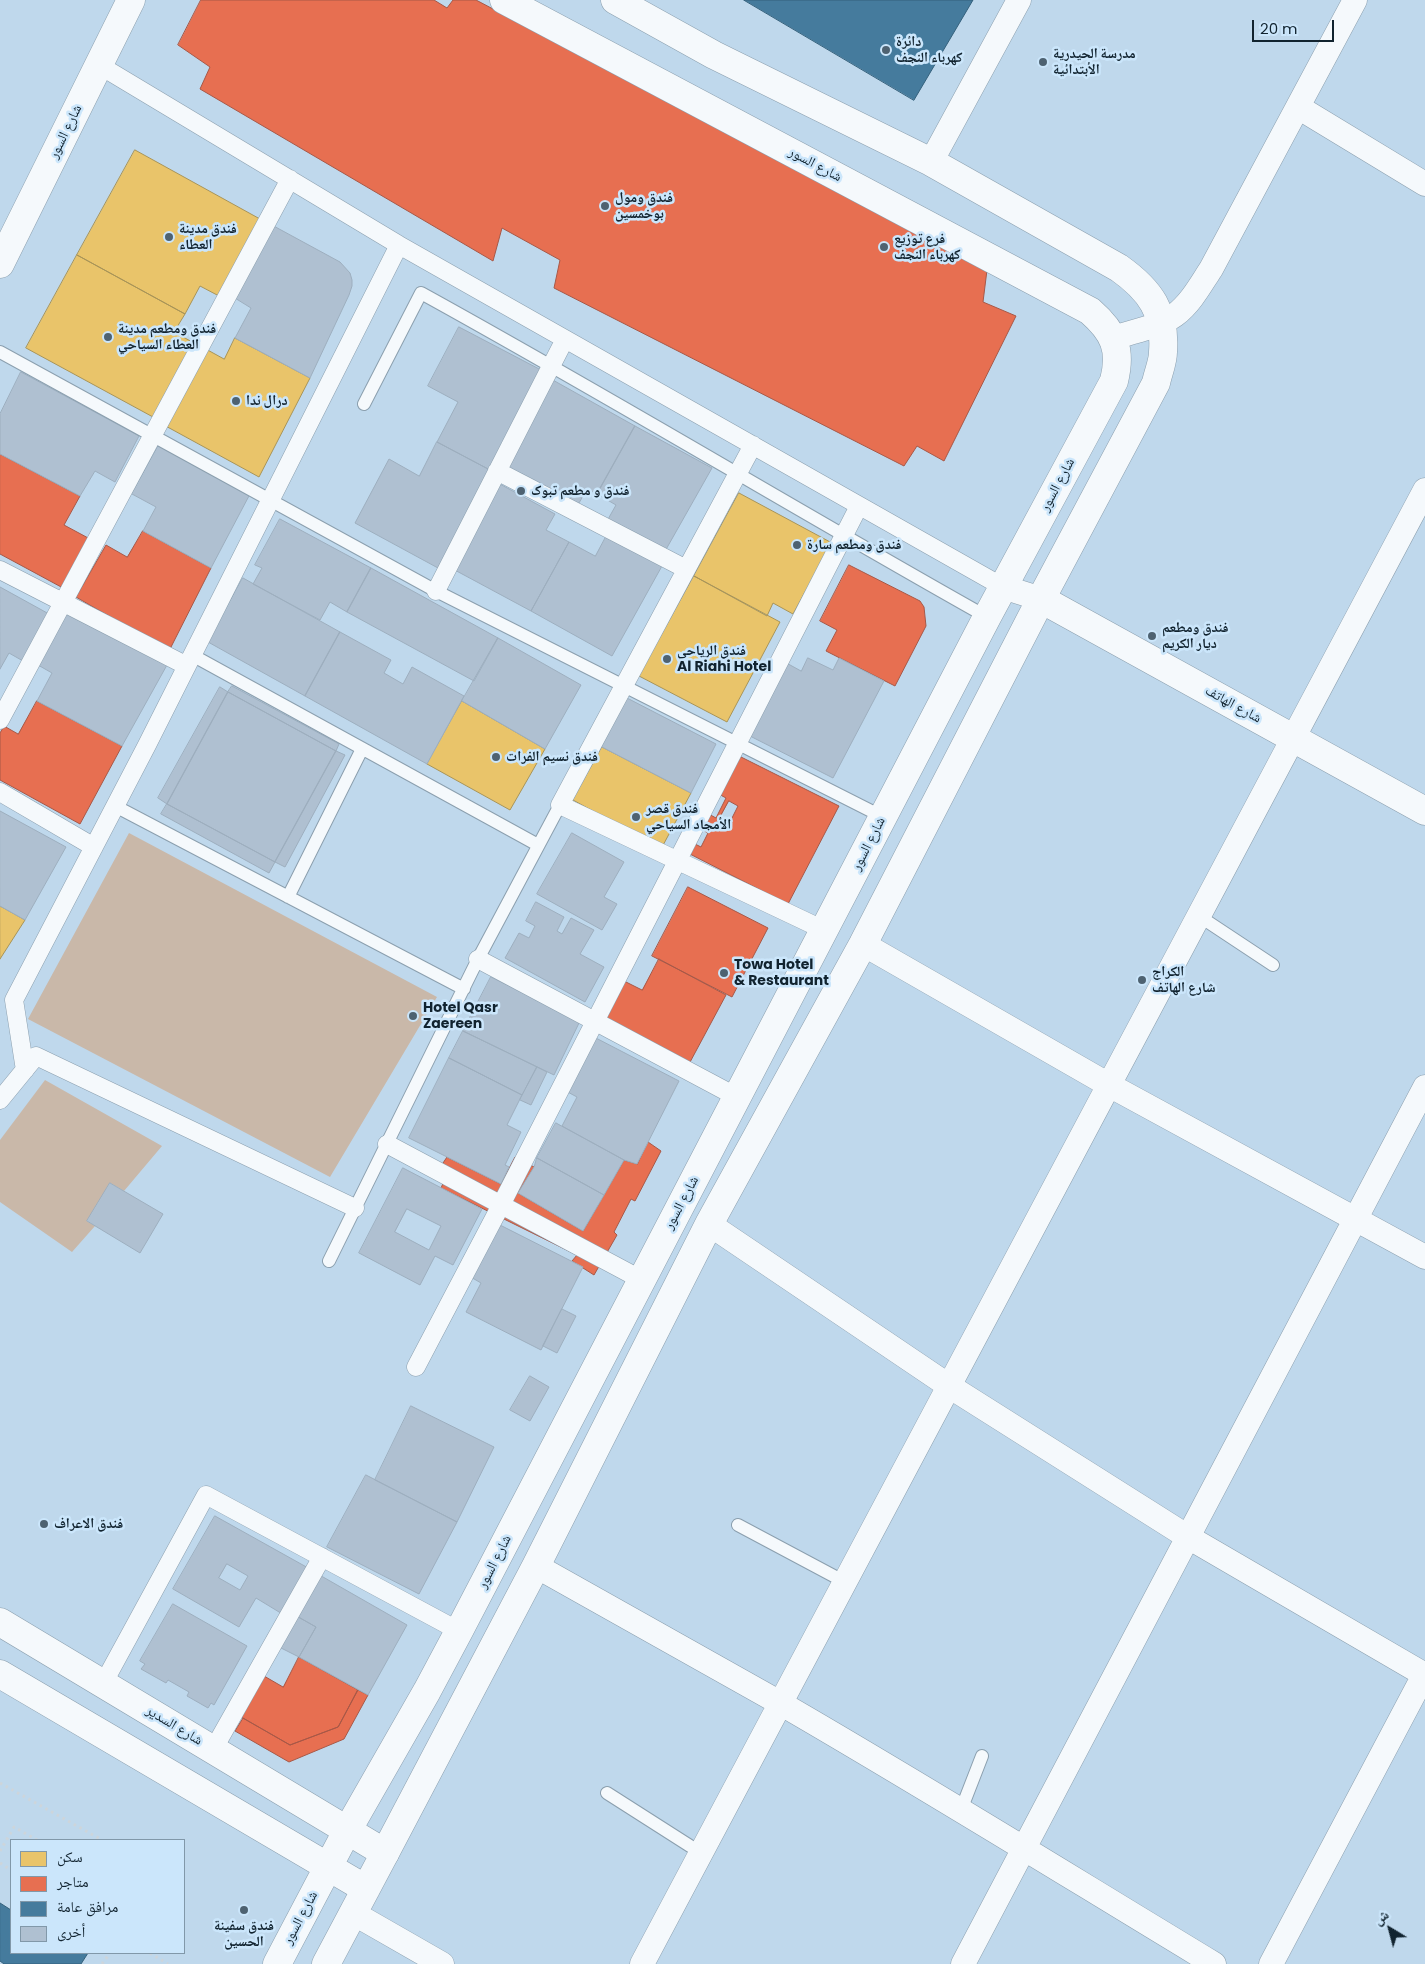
<!DOCTYPE html>
<html>
<head>
<meta charset="utf-8">
<style>
  body { margin:0 }
  #map { position:relative; width:1425px; height:1964px; overflow:hidden; background:#bfd8ec; font-family:Poppins,"Noto Naskh Arabic",sans-serif }
  canvas { display:block }
  .legend { position:absolute; left:10px; top:1839px; width:175px; height:115px; box-sizing:border-box; background:#cbe6fb; border:1px solid #8198a9; margin:0; padding:6px 9px; list-style:none; font-size:15px; color:#11232f }
  .legend li { display:flex; align-items:center; gap:10px; height:25px }
  .legend b { width:25px; border:1px solid #8198a9 }
  .north { position:absolute; left:1365px; top:1904px; width:50px; height:50px; -webkit-text-stroke:4px #cbe6fb; paint-order:stroke; rotate:323deg; font-size:14px; font-weight:700; line-height:20px; text-align:center; color:#11232f }
  .north::after { content:''; display:block; margin:auto; width:18px; height:22px; background:#11232f; clip-path:polygon(50% 0,100% 100%,50% 72%,0 100%) }
  .scale { position:absolute; left:1252px; top:20px; width:82px; height:22px; box-sizing:border-box; border:2px solid #11232f; border-top:0; padding-left:6px; font-size:15px; line-height:18px; white-space:nowrap; color:#11232f; -webkit-text-stroke:4px #cbe6fb; paint-order:stroke }
</style>
</head>
<body>
<div id="map">
<canvas width="1425" height="1964"></canvas>
<ul class="legend">
<li><b style="height:14px;background:#e9c46a"></b>سكن</li>
<li><b style="height:14px;background:#e76f51"></b>متاجر</li>
<li><b style="height:14px;background:#457b9d"></b>مرافق عامة</li>
<li><b style="height:14px;background:#afc0d1"></b>أخرى</li>
</ul>
<div class="north">ش</div>
<div class="scale">20 m</div>
</div>
<script>
const ctx = document.querySelector('canvas').getContext('2d');
ctx.lineJoin = 'round';
function paint(path, color) { ctx.fillStyle = color; ctx.fill(path, 'evenodd'); }
function trace(path, color, width, dash) { ctx.strokeStyle = color; ctx.lineWidth = width; ctx.lineCap = dash ? 'butt' : 'round'; ctx.setLineDash(dash || []); ctx.stroke(path); }
function write(font, color, halo, rows, align = 'center') {
  ctx.font = font + ' Poppins,"Noto Naskh Arabic",sans-serif'; ctx.lineWidth = 5; ctx.setLineDash([]); ctx.textBaseline = 'middle'; ctx.strokeStyle = halo; ctx.fillStyle = color; for (const [text, x, y, turn = 0] of rows) {
    ctx.save(); ctx.translate(x, y); ctx.rotate((+turn || 0) * Math.PI / 180); ctx.textAlign = isNaN(turn) ? turn : align; if (halo) ctx.strokeText(text, 0, 0); ctx.fillText(text, 0, 0); ctx.restore();
  }
}
paint(new Path2D(`
  M129,833L437,997L330,1177L28,1019Z
  M45,1080L162,1146L124,1191L110,1183L87,1221L95,1226L72,1252L0,1202V1140Z`), '#c9b8a9');
const homes = new Path2D(`
  M135,150L260,219L219,296L200,286L185,314L77,255Z
  M77,255L185,314L174,332L194,343L153,417L26,348Z
  M235,338L310,378L259,477L162,424L204,348L224,359Z
  M739,493L832,543L793,614L773,603L767,616L694,576Z
  M694,576L780,622L727,722L639,676Z
  M462,701L545,749L510,810L427,764Z
  M602,747L691,793L661,849L573,800Z
  M0,906L25,920L0,959Z`);
paint(homes, '#e9c46a');
trace(homes, '#a89458', 1);
const shops = new Path2D(`
  M201,0H434L447,8L453,0H476L987,270L983,302L1016,316L944,461L917,446L904,466L554,288L560,260L502,228L493,261L200,89L210,67L178,45Z
  M0,454L80,496L64,525L90,539L63,588L0,554Z
  M143,531L211,568L169,651L76,597L106,545L127,557Z
  M849,565L920,601L924,607L926,626L895,686L826,651L837,630L820,621Z
  M37,701L122,746L80,824L0,780V733L4,726L18,734Z
  M735,754L839,806L788,904L684,851L689,841L701,847L708,833L697,827L705,812L716,818L726,798L715,792ZM729,801L738,806L727,828L717,823Z
  M688,887L768,928L732,997L652,956Z
  M659,959L726,995L689,1064L603,1019L624,981L642,990Z
  M648,1142L661,1151L635,1201L631,1199L614,1232L617,1235L594,1275L572,1261L577,1255L441,1188L448,1172L441,1166L447,1157L501,1184L515,1157L534,1167L518,1193L583,1231L624,1160L637,1164Z
  M299,1657L358,1690L338,1727L290,1745L241,1717L264,1676L283,1687Z
  M358,1690L368,1695L344,1739L289,1762L235,1731L243,1718L290,1745L338,1727Z`);
paint(shops, '#e76f51');
trace(shops, '#a75847', 1);
const public = new Path2D(`
  M744,0H973L914,100Z
  M0,1903L11,1910V1953H88L81,1964H4L0,1961Z`);
paint(public, '#457b9d');
trace(public, '#35617c', 1);
const building = new Path2D(`
  M270,224L340,262L350,273L352,280V286L349,295L310,378L235,338L251,308L230,295Z
  M459,327L543,371L490,470L437,442L458,402L428,386Z
  M21,372L139,436L115,482L95,471L80,496L0,454V414Z
  M551,379L635,426L597,494L587,489L575,510L501,469Z
  M635,426L712,468L664,553L607,521L616,505L597,494Z
  M437,442L490,470L438,568L355,523L389,459L419,476Z
  M159,445L250,494L211,568L143,531L156,507L132,494Z
  M498,483L555,514L546,530L569,542L531,611L451,568Z
  M280,519L371,568L347,612L330,602L320,620L253,584L262,568L255,565Z
  M607,535L662,566L612,656L531,611L569,542L595,556Z
  M371,568L498,638L474,681L347,612Z
  M243,578L340,632L305,696L208,642Z
  M0,587L49,614L23,661L9,653L0,669Z
  M67,611L167,665L122,746L37,701L52,673L38,665Z
  M340,632L391,660L384,673L403,684L412,667L464,696L427,764L305,696Z
  M498,638L581,685L545,749L462,701Z
  M808,658L833,670L839,658L884,681L833,778L744,733L781,660L801,671Z
  M232,686L339,744L336,751L228,692Z
  M220,687L228,692L167,804L158,798Z
  M228,692L336,751L275,862L167,804Z
  M627,698L716,744L691,793L602,747Z
  M336,751L345,755L285,867L275,862Z
  M167,804L275,862L269,873L161,814Z
  M0,811L66,847L25,920L0,906Z
  M572,833L624,862L604,897L617,904L602,930L537,894Z
  M536,902L564,917L557,931L562,934L571,918L594,930L580,954L604,967L585,1002L505,958L519,933L529,938L535,926L526,921Z
  M491,977L580,1021L554,1075L463,1031Z
  M463,1031L537,1067L522,1095L449,1058Z
  M592,1036L679,1081L637,1164L624,1160L562,1126L577,1097L564,1090Z
  M449,1058L522,1095L507,1125L521,1132L505,1165L509,1167L501,1184L409,1138Z
  M537,1067L547,1072L531,1105L520,1100Z
  M556,1123L624,1160L604,1195L537,1158Z
  M537,1158L604,1195L583,1231L518,1193L534,1167Z
  M403,1168L482,1209L453,1265L435,1256L420,1285L359,1253ZM407,1209L441,1226L429,1250L395,1232Z
  M110,1183L163,1214L140,1253L87,1221Z
  M496,1223L583,1267L541,1350L466,1312L481,1283L469,1276Z
  M562,1309L576,1316L557,1353L543,1346Z
  M530,1376L549,1387L530,1421L510,1410Z
  M411,1406L494,1447L457,1522L375,1480Z
  M366,1475L457,1522L419,1594L327,1547Z
  M215,1516L310,1569L284,1615L256,1598L239,1627L173,1589ZM227,1564L248,1576L240,1590L219,1578Z
  M316,1573L407,1625L368,1695L299,1657L316,1627L293,1614Z
  M173,1604L247,1646L214,1705L211,1703L208,1708L187,1696L189,1692L168,1680L166,1683L141,1669L145,1664L140,1661Z
  M293,1614L316,1627L299,1657L277,1646Z`);
paint(building, '#afc0d1');
trace(building, '#9daebe', 1);
const service = new Path2D(`
  M0,352L436,591L883,817
  M364,404L421,293C612,398 798,511 987,617
  M192,655L538,845
  M115,806L464,989
  M288,897L362,749
  M1199,916L1273,965
  M329,1261L478,959L560,805
  M738,1525L845,1582
  M607,1793L701,1853
  M961,1810L982,1756`);
const pedestrian = new Path2D(`
  M99,65L399,245L1003,587
  M753,445L560,805L824,930
  M497,471L686,569
  M0,570L187,666
  M436,591L565,339
  M0,720L290,179
  M0,792L94,847
  M478,959L737,1097
  M25,1070L14,1000L147,745L399,245
  M0,1100L36,1056L355,1208
  M387,1144L642,1280
  M416,1367L501,1205L859,506
  M103,1684L206,1495L459,1631
  M213,1750L322,1557`);
const minor = new Path2D(`
  M1298,107L1425,184
  M931,162L1019,0
  M1114,338C1134,331 1158,327 1175,315C1191,303 1201,284 1211,269L1355,0
  M1003,587L1041,599
  M863,944L1109,1085L1425,1257
  M709,1224L949,1386L1188,1537L1425,1675
  M536,1566C617,1612 699,1657 780,1703C927,1788 1070,1877 1214,1964
  M353,1913L442,1964
  M642,1964L1425,490
  M963,1964L1425,1087
  M1271,1964L1425,1673`);
const tertiary = new Path2D(`
  M1041,599L1425,811
  M347,1831L427,1691L459,1631L987,617L1114,381C1122,349 1114,332 1090,311L504,0
  M385,1853L536,1566L709,1224L863,944L1041,599L1156,383C1158,373 1163,362 1163,352C1166,312 1150,290 1119,268L931,162L714,55L615,0`);
const secondary = new Path2D(`
  M0,264L131,0
  M0,1622L385,1853L326,1964
  M0,1674L366,1889
  M277,1964L347,1831`);
trace(service, '#8b9fae', 14);
trace(pedestrian, '#8b9fae', 19);
trace(minor, '#8b9fae', 25);
trace(tertiary, '#8b9fae', 29);
trace(secondary, '#8b9fae', 29);
trace(new Path2D(`
  M0,1783L102,1840
  M0,1851L14,1827L37,1840
  M0,1863L11,1870
  M150,1953L168,1964
  M102,1964L110,1953`), '#cdd5db', 3, [2.5, 4]);
trace(service, '#f5f9fc', 12);
trace(pedestrian, '#f5f9fc', 18);
trace(minor, '#f5f9fc', 24);
trace(tertiary, '#f5f9fc', 28);
trace(secondary, '#f5f9fc', 28);
for (const [x, y, r, color] of [
  [886,50,5,"#4e6271"],
  [1043,62,5,"#4e6271"],
  [605,206,5,"#4e6271"],
  [169,237,5,"#4e6271"],
  [884,247,5,"#4e6271"],
  [108,337,5,"#4e6271"],
  [236,401,5,"#4e6271"],
  [521,491,5,"#4e6271"],
  [797,545,5,"#4e6271"],
  [1152,636,5,"#4e6271"],
  [667,659,5,"#4e6271"],
  [496,757,5,"#4e6271"],
  [636,817,5,"#4e6271"],
  [724,973,5,"#4e6271"],
  [1142,980,5,"#4e6271"],
  [413,1016,5,"#4e6271"],
  [44,1524,5,"#4e6271"],
  [244,1910,5,"#4e6271"]
]) { const dot = new Path2D(); dot.arc(x, y, r, 0, 2 * Math.PI); ctx.fillStyle = color; ctx.fill(dot); trace(dot, '#cbe6fb', 2); }
write('bold 14px', '#11232f', '#cbe6fb', [
  ["دائرة",896,42],
  ["كهرباء النجف",896,58],
  ["مدرسة الحيدرية",1053,54],
  ["الأبتدائية",1053,70],
  ["فندق ومول",615,198],
  ["بوخمسين",615,214],
  ["فندق مدينة",179,229],
  ["العطاء",179,245],
  ["فرع توزيع",894,239],
  ["كهرباء النجف",894,255],
  ["فندق ومطعم مدينة",118,329],
  ["العطاء السياحي",118,345],
  ["درال ندا",246,401],
  ["فندق و مطعم تبوک",531,491],
  ["فندق ومطعم سارة",807,545],
  ["فندق ومطعم",1162,628],
  ["ديار الكريم",1162,644],
  ["فندق الرياحي",677,651],
  ["Al Riahi Hotel",677,667],
  ["فندق نسيم الفرات",506,757],
  ["فندق قصر",646,809],
  ["الأمجاد السياحي",646,825],
  ["Towa Hotel",734,965],
  ["& Restaurant",734,981],
  ["الكراج",1152,972],
  ["شارع الهاتف",1152,988],
  ["Hotel Qasr",423,1008],
  ["Zaereen",423,1024],
  ["فندق الاعراف",54,1524],
  ["فندق سفينة",244,1926,"center"],
  ["الحسين",244,1942,"center"]
], 'left');
write('14px', '#11232f', '#cbe6fb', [
  ["شارع السور",66,132,-64],
  ["شارع السور",815,165,28],
  ["شارع السور",1058,485,-62],
  ["شارع الهاتف",1233,705,29],
  ["شارع السور",869,844,-63],
  ["شارع السور",682,1203,-62],
  ["شارع السور",495,1562,-63],
  ["شارع السدير",174,1726,31],
  ["شارع السور",301,1918,-62]
]);
</script>
</body>
</html>
